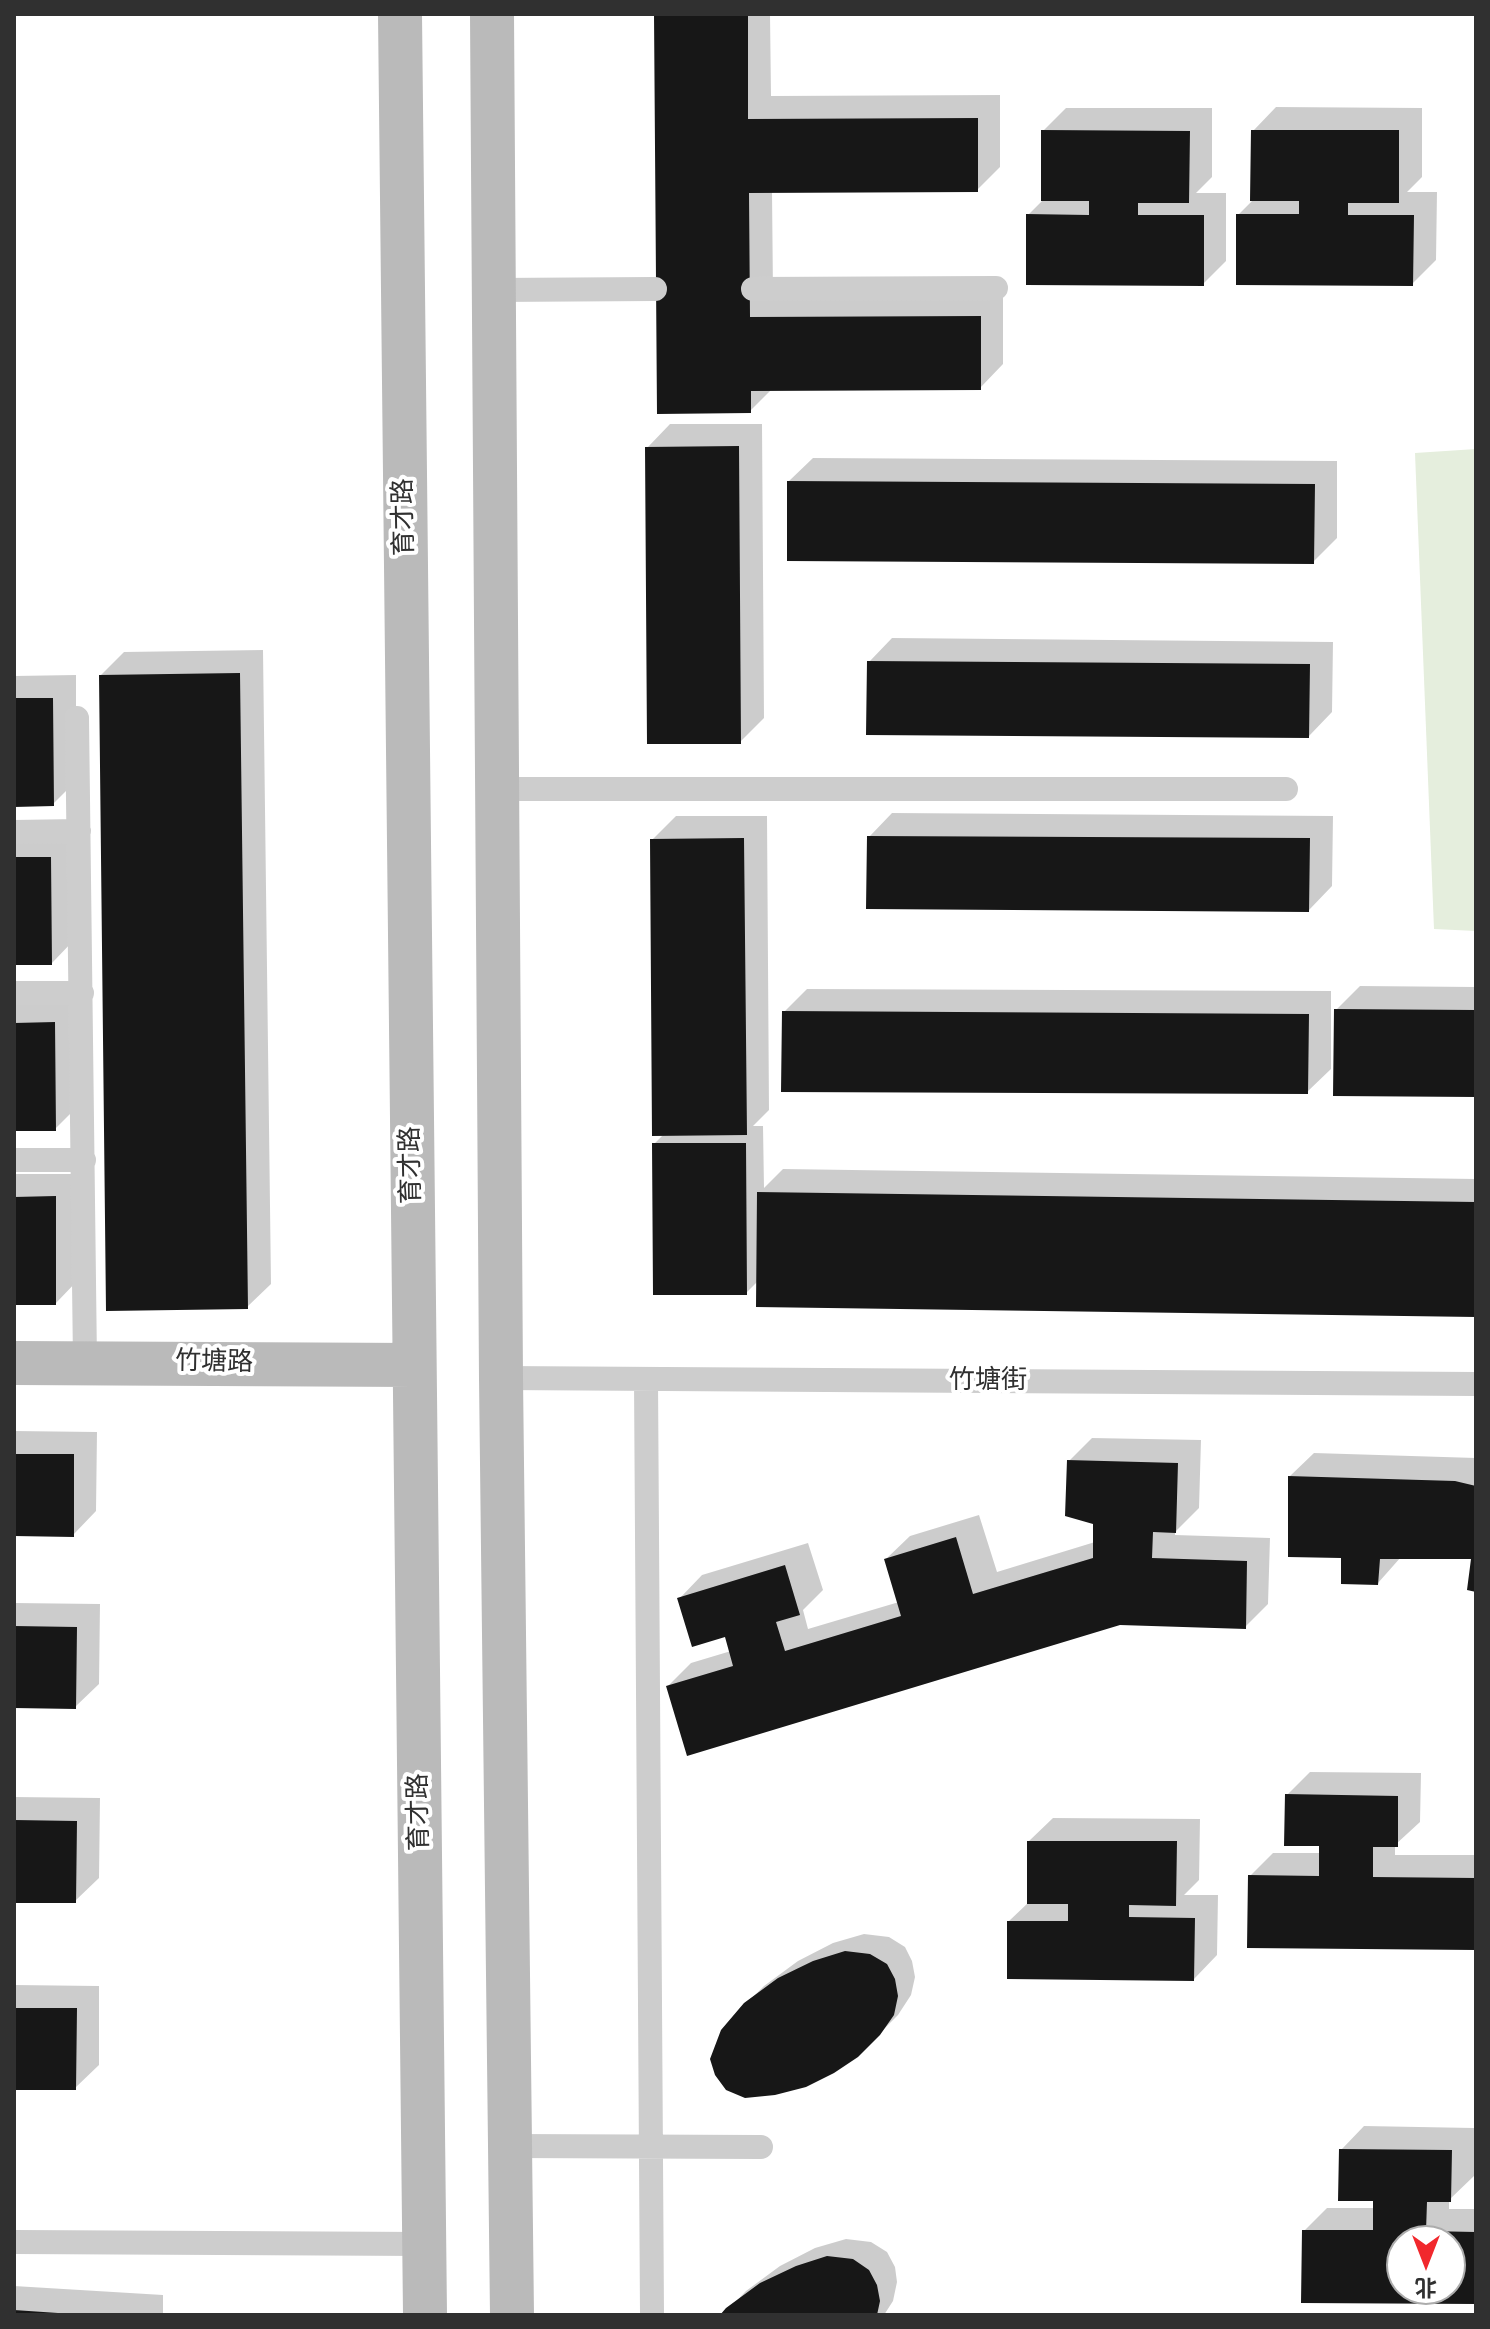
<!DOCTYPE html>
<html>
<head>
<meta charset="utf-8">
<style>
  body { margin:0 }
  #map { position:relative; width:1490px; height:2329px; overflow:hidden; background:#fff; font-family:Poppins,"Noto Sans SC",sans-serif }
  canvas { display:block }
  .frame { position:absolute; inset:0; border:16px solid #303030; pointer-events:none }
  .north { position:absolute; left:1386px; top:2225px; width:80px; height:80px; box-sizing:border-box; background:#fff; border:2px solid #acacac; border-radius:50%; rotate:180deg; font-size:22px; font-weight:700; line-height:32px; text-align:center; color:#303030 }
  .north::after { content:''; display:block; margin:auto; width:28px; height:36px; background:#f1282d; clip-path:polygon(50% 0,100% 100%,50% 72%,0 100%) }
</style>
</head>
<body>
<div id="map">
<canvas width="1490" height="2329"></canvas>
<div class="frame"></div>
<div class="north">北</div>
</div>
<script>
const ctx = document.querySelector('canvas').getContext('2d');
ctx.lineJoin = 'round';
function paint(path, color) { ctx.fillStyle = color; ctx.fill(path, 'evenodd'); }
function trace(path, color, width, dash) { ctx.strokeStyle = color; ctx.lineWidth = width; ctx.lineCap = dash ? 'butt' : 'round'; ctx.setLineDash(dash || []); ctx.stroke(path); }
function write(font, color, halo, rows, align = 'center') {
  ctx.font = font + ' Poppins,"Noto Sans SC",sans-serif'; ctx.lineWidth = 8; ctx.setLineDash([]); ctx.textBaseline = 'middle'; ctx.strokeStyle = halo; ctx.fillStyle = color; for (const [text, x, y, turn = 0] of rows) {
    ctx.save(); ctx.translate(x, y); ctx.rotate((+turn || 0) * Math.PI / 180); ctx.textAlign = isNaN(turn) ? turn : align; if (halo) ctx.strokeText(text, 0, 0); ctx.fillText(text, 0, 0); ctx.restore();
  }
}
paint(new Path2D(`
  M1476,449V931L1434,929L1415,453Z`), '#e5eedd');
paint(new Path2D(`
  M656,14H770L771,96L1000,95V167L977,190L772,191L773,294L1003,293V364L980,388H773L750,411Z
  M1276,107L1422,108V177L1407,192H1437L1436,260L1412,284L1238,215L1252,201L1253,131Z
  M1066,108H1212V177L1196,193H1226V261L1203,284L1028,215L1043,200V131Z
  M670,424H762L764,718L740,742L647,448Z
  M813,458L1337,461V538L1313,562L789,481Z
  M892,638L1333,642L1332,712L1309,736L869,662Z
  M263,650L271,1284L247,1307L101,675L124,652Z
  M76,675V781L53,804H14V676Z
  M892,813L1333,816L1332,886L1309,910L869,837Z
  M676,816H767L769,1110L753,1126H763L764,1188L783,1169L1476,1179V1315L758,1281L746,1293L654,1144L664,1134L652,840Z
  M14,834H74L75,939L52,963H14Z
  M1360,986L1476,987V1095L1336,1010Z
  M807,989L1331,991V1069L1307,1092L784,1012Z
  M14,1000H77L79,1105L55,1129H14Z
  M14,1174H79V1279L56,1303H14Z
  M14,1431L97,1432L96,1511L73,1535L14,1534Z
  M1092,1438L1201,1440L1199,1508L1175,1532V1535L1270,1538L1268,1604L1245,1627L1119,1623L668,1686L691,1663L731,1651L726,1634L679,1599L702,1575L808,1543L823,1590L803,1610L808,1629L899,1602L886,1559L910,1536L979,1515L997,1572L1095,1542V1523L1069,1461Z
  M1314,1453L1476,1458V1590L1474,1557H1401L1378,1583L1343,1556L1290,1476Z
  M14,1603L100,1604L99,1684L75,1707H14Z
  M1310,1772L1421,1773L1420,1822L1395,1845V1855H1476V1948L1250,1876L1273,1853H1321V1844L1287,1795Z
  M14,1797L100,1798L99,1878L75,1901H14Z
  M1053,1818L1200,1819L1199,1880L1184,1895H1218L1217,1955L1194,1979L1009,1921L1029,1902V1841Z
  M864,1934L889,1937L905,1947L912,1961L915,1977L911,1995L898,2015L879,2034L745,2005L764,1986L798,1961L833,1943Z
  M14,1985L99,1986V2065L75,2088H14Z
  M1364,2126L1474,2128V2176L1449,2200V2209H1476V2302L1303,2301L1304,2231L1327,2208H1375V2199L1341,2150ZM1402,2241H1450V2289H1402Z
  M846,2239L871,2242L887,2252L895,2267L897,2282L893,2301L884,2315H723L746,2291L780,2266L815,2248Z
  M14,2286L163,2295V2315H14Z`), '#0003');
paint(new Path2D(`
  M654,14H748V119L978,118V192L749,193L750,317L981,316V390L751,391V413L657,414Z
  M1041,130L1190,131L1189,203H1138V215H1204V286L1026,285V214L1089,215V201H1041Z
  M1251,130H1399V203H1348V215H1414L1413,286L1236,285V214H1299V201H1250Z
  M739,446L741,744H647L645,447Z
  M787,481L1315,484L1314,564L787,561Z
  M867,661L1310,664L1309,738L866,735Z
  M240,673L248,1309L106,1311L99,675Z
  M14,698H53L54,806L14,807Z
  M867,836L1310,838L1309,912L866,909Z
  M744,838L747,1135L652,1136L650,839Z
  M14,857H51L52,965H14Z
  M1334,1009L1476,1010V1097L1333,1096Z
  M782,1011L1309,1014L1308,1094L781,1092Z
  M55,1022L56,1131H14V1023Z
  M652,1143H746L747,1295H653Z
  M757,1192L1476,1202V1317L756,1307Z
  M56,1196V1305H14V1197Z
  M14,1454H74V1537L14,1536Z
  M1067,1460L1178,1463L1176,1533L1153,1532L1152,1558L1247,1561L1246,1629L1120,1625L687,1756L666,1686L733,1666L725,1637L692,1647L677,1598L785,1565L800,1615L776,1622L785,1651L901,1616L884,1559L956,1537L973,1594L1093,1558V1524L1065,1516Z
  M1288,1476L1455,1481L1476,1486V1592L1467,1590L1471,1559H1380L1378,1585L1341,1584V1558L1288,1557Z
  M14,1626L77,1627L76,1709L14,1708Z
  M1285,1794L1398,1796V1847H1373V1877L1476,1878V1950L1247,1948L1248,1875L1319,1876V1846H1284Z
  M14,1820L77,1821L76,1903H14Z
  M1027,1841H1177L1176,1906L1129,1905V1917L1195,1918L1194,1981L1007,1979V1921H1068V1904H1027Z
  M845,1951L870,1954L887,1964L895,1979L898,1996L894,2015L880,2035L858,2057L834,2073L806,2087L775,2095L745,2098L726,2090L715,2075L710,2059L721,2030L744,2003L778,1978L813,1961Z
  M14,2008H77L76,2090H14Z
  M1339,2149L1452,2150L1451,2202H1427L1426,2231L1476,2232V2304L1301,2303L1302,2230H1373V2201H1338ZM1402,2241H1450V2289H1402Z
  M827,2256L853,2259L869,2270L877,2285L880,2301L877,2315H720L726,2308L760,2283L796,2266Z
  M14,2310L58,2313V2315H14Z`), '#171717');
trace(new Path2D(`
  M753,289L996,288
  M494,290L655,289
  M77,718L85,1362
  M497,789H1286
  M14,832L79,831
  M14,993H82
  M14,1160H84
  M501,1378L1476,1384
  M646,1379L652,2315
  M510,2146L761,2147
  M14,2242L425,2244`), '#cdcdcd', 24);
trace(new Path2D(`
  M400,14L425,2315
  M492,14L501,1378L512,2315
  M14,1363L414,1365`), '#bababa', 44);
write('26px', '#303030', '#fff', [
  ["育才路",405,517,-91],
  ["育才路",412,1165,-91],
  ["竹塘路",214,1363,1],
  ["竹塘街",988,1381],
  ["育才路",420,1812,-91]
]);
</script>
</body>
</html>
